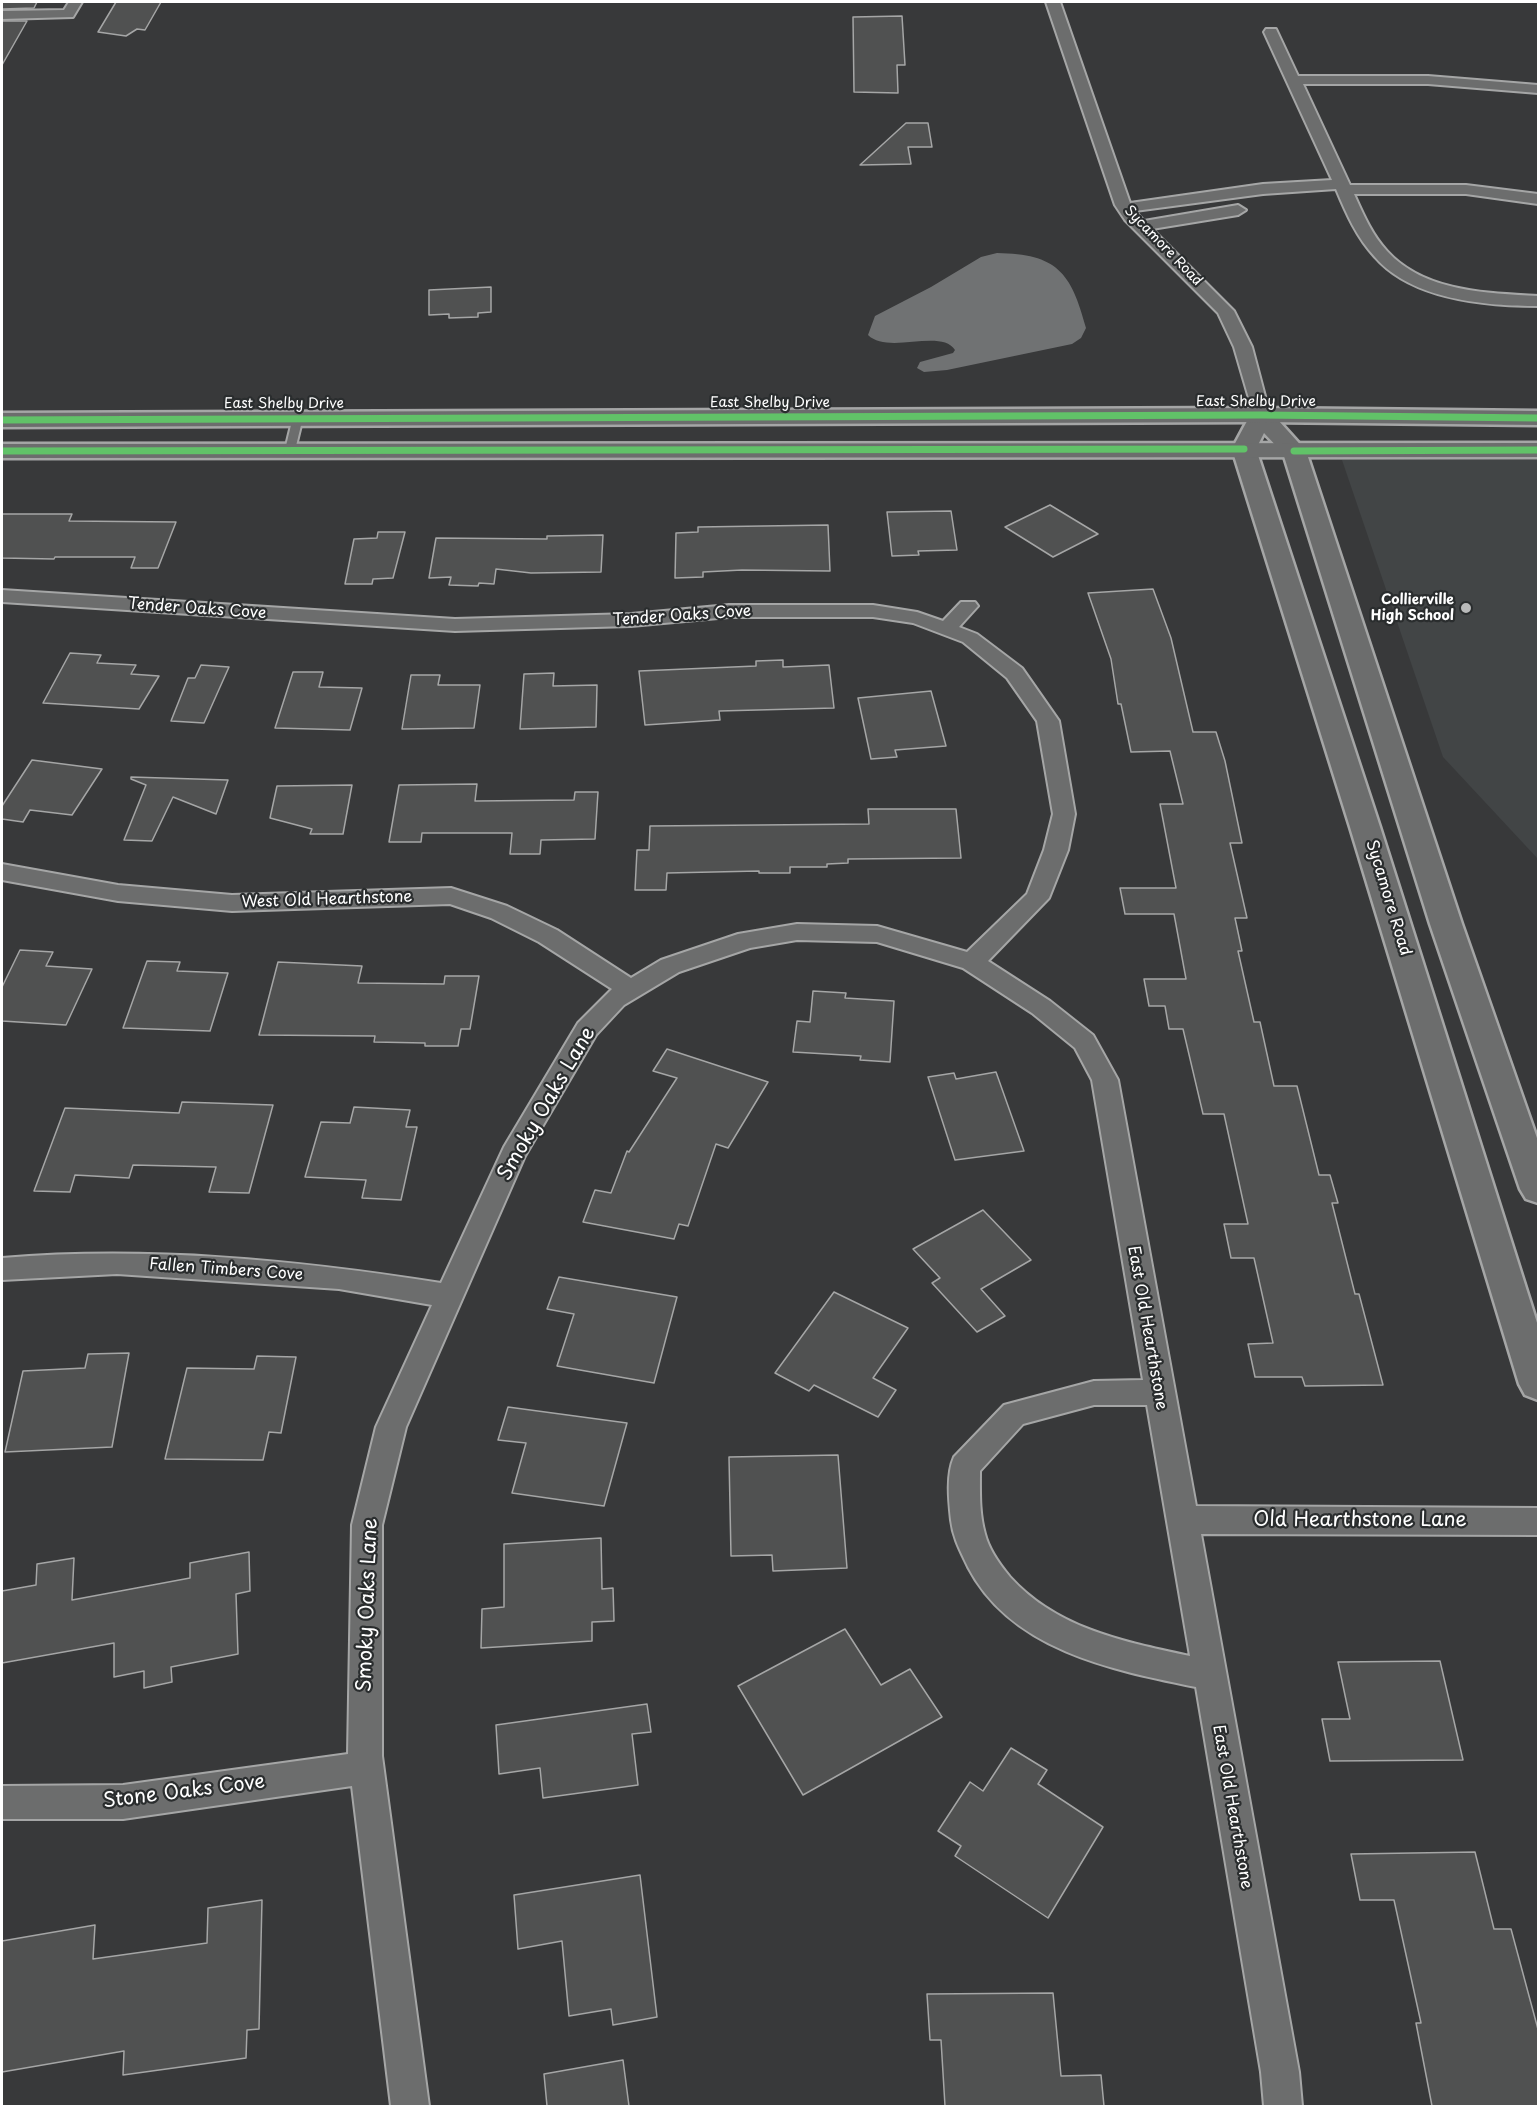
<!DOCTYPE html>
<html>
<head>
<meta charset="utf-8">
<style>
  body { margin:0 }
  #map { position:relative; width:1540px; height:2108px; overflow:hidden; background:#38393a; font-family:"Playpen Sans",sans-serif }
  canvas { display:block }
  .frame { position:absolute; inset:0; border:3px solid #fff; pointer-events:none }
</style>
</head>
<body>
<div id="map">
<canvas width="1540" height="2108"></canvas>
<div class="frame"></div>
</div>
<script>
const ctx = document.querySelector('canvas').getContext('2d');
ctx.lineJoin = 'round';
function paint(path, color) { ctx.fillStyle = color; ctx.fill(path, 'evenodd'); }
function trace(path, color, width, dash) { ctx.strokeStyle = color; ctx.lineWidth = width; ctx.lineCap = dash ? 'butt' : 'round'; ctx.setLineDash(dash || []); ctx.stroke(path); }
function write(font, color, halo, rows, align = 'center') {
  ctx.font = font + ' "Playpen Sans",sans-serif'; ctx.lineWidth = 4.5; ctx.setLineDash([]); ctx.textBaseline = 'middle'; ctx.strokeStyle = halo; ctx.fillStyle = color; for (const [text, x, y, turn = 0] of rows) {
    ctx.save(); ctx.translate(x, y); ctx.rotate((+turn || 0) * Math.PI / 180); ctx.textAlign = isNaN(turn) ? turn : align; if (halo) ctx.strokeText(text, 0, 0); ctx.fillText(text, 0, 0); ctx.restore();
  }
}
paint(new Path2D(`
  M1342,460H1538V859L1443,757Z`), '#424546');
paint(new Path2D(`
  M997,253C1057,254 1071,272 1086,328L1081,338L1072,344L947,370L924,372L917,368L920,362L953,353L955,350C941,328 888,355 868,335L875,316L931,287L981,257Z`), '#707273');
const building = new Path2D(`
  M2,2H37L34,8L2,9Z
  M116,2H161L145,30L137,29L126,36L98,32Z
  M902,16L905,65H897L898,93L854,92L853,17Z
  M2,21H27L2,65Z
  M906,123H928L932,147H908L911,164L860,165Z
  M491,287V312L478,313V317L449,318V314L429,315V290Z
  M1050,505L1098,534L1053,557L1005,527Z
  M951,511L957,550L918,551L919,555L892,556L887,512Z
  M2,514H72L69,521L176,522L158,568H131L135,557H55L54,559L2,558Z
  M828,525L830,571L742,570L703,572V577L675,578L676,533L698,532V527Z
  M378,532H405L393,578L373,579L372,584H345L354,539L377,538Z
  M603,535L601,572L531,573L496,569L494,584L479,583L478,586L449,585L451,577L429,578L436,538L547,539V536Z
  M1153,589L1171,638L1193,732H1216L1225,761L1242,843H1230L1247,918H1235L1242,951H1238L1254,1022H1260L1274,1086H1297L1319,1175H1330L1338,1203H1332L1355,1294H1359L1383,1385L1305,1386L1302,1377H1255L1248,1344L1273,1343L1254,1258H1231L1224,1224H1248L1224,1114H1203L1183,1029H1169L1165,1006H1149L1144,979H1186L1174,914H1125L1120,888H1176L1160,804H1183L1170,751L1131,752L1121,704H1118L1111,659L1088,593Z
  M70,653L101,655L97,663L136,665L131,674L159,676L139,709L43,703Z
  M783,660V667L829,665L834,708L719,711L720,720L645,725L639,671L756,666V661Z
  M201,665L229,667L204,723L171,721L188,678H195Z
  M293,672H323L319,687L362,688L350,730L275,728Z
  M554,673L553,686L597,685L596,727L520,729L524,674Z
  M411,675H440L438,685H480L474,728L402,729Z
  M931,691L946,746L895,750L897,757L871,759L858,698Z
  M32,760L102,769L72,815L30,810L23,822L2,819V806Z
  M131,777L228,780L216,814L173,797L152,841L124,840L146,785L131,779Z
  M477,784L475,801L574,800L575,792H598L595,839L541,840L540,854H510L512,833H422L421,842H389L399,785Z
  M352,785L343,834H310L312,829L270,818L277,786Z
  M868,809H956L961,858L848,859V863L827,864V867H790V873H759V871L667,873L666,890H635L637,850H649L650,826L869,824Z
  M20,950L53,952L46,966L92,969L66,1025L2,1021V987Z
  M147,961L180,962L177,971L228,973L210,1031L123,1028Z
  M278,962L362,966L358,983L444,984L445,976H479L470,1029H461L458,1046H425V1043L374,1042L375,1036L259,1035Z
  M813,991L846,993L845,998L894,1001L890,1062L860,1060L861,1056L793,1052L797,1021L810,1022Z
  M667,1049L768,1082L728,1148L716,1144L688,1226L679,1224L674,1239L583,1222L595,1190L611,1193L627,1151L629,1152L677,1078L653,1071Z
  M996,1072L1024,1151L955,1160L928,1077L954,1073L956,1079Z
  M182,1102L273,1105L249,1193L209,1192L216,1167L133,1165L129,1178L75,1175L70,1192L34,1191L65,1108L179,1113Z
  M354,1107L410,1110L406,1127H417L401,1200L362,1198L366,1180L305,1177L321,1122L350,1123Z
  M983,1210L1031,1260L981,1289L1005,1316L977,1332L932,1283L940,1278L913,1249Z
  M559,1277L677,1297L654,1383L557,1366L574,1314L547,1309Z
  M834,1292L908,1328L873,1378L896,1390L878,1417L814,1385L809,1391L775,1373Z
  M129,1353L112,1447L5,1452L23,1371L85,1368L88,1354Z
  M257,1356L296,1357L281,1433L269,1432L263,1460L165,1459L187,1368L254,1369Z
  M508,1407L627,1423L604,1506L512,1493L526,1443L498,1440Z
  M838,1455L847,1568L773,1571L772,1555L731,1556L729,1457Z
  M601,1538L602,1589L613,1588L614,1621L592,1622V1641L481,1648L482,1609L504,1607V1544Z
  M249,1552L250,1591L236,1594L238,1654L171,1667L172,1682L144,1688V1671L114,1677V1643L2,1663V1591L36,1585L37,1564L74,1558L72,1600L190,1578V1563Z
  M845,1629L881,1685L910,1669L942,1717L803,1795L738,1686Z
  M1440,1661L1463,1760L1330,1761L1322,1719H1350L1338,1662Z
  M647,1704L651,1732L632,1734L638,1785L543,1798L540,1768L499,1774L496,1725Z
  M1011,1748L1047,1770L1038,1784L1103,1827L1048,1918L955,1856L961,1846L938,1831L970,1782L983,1791Z
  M1475,1852L1494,1929H1511L1539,2033V2106H1432L1416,2023H1421L1394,1900H1360L1351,1854Z
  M640,1875L657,2017L613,2025L611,2009L569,2016L562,1941L518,1949L514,1895Z
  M262,1900L259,2029L247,2030L246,2058L123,2075L124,2051L2,2072V1941L95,1925L93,1959L207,1943L208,1908Z
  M1053,1993L1061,2076L1101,2075L1104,2106H945L941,2040H930L927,1994Z
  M623,2060L629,2106H547L544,2074Z`);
paint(building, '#505151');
trace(building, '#a5a6a6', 1.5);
const service = new Path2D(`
  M298,414L303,417L295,450L287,452L285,450L293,417Z`);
const minor = new Path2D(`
  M69,2H82L73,17L2,19V11L64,10Z
  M1046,2H1060L1130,203L1263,184L1332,180L1264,32L1266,29H1276L1298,76H1428L1538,85V93L1428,84H1303L1350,185H1466L1538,194V204L1466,194H1354C1363,214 1372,235 1387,251C1424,292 1487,293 1538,296V306C1486,306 1412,300 1375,257C1357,238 1346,213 1336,189L1263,194L1135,211L1144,221L1238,205L1246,210L1238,215L1152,229L1234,311L1252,347L1270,415L1267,419H1255L1234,347L1218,313L1125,220L1115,205Z
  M2,590L455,619L631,614L729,605H873L917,612L943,621L961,602H975L978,606L959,627L977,634L1022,668L1059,721L1075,814L1068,850L1049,898L988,961L1050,1001L1093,1035L1118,1080L1196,1506L1538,1508V1535L1201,1534L1299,2072L1302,2106H1264L1261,2072L1196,1687C1112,1670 1011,1650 968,1567C961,1552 953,1538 951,1520C949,1501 946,1475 954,1457L1004,1405L1094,1381L1143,1380L1092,1080L1075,1048L1032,1013L963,968L877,942L797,940L750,948L679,972L624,1005L596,1035L525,1156L406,1427L382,1525V1756L429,2106H391L352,1786L123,1819H2V1786L123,1785L348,1754L352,1525L376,1427L432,1305L339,1289L117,1274L2,1280V1258C148,1246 297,1260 441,1283L504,1147L578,1023L612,989L539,942L491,918L450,904L232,911L118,901L2,880V864L118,885L232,895L451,888L507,906L557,930L631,978L661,960L738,934L797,924L877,926L967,952L1027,894L1044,850L1053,814L1037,721L1007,678L963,642L913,623L873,617H729L631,626L455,631L2,602ZM1094,1405H1147L1190,1656C1125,1642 1057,1629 1010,1577C1000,1565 989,1550 985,1534C979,1513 980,1492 980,1471L1023,1424Z`);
const tertiary = new Path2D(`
  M1261,408L1269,410L1306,451L1462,924L1538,1141V1203L1526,1199L1520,1189L1430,924L1283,453L1264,433L1256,449L1380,827L1538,1326V1400L1525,1395L1519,1384L1350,827L1232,449L1253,410Z`);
const secondary = new Path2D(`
  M1261,408L1538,411V425L1261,422L2,427V413Z
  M1538,443V457L2,458V444Z`);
trace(service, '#a5a6a6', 4);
trace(minor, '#a5a6a6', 4);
trace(tertiary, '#a5a6a6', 5);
trace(secondary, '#a5a6a6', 5);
paint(service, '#6c6d6d');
paint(minor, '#6c6d6d');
paint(tertiary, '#6c6d6d');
paint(secondary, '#6c6d6d');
trace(new Path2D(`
  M2,420L1261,415L1538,418
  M2,451L1244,449
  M1294,451L1538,450`), '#61c268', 7);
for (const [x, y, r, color] of [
  [1466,608,6,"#b9baba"]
]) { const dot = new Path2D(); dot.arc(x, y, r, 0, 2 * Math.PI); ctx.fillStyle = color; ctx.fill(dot); trace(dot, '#2a2d2e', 2); }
write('14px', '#fff', '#2a2d2e', [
  ["Sycamore Road",1163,246,46],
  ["East Shelby Drive",1256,402],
  ["East Shelby Drive",770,403],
  ["East Shelby Drive",284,404]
]);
write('bold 14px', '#fff', '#2a2d2e', [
  ["Collierville",1454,600],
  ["High School",1454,616]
], 'right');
write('16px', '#fff', '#2a2d2e', [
  ["Tender Oaks Cove",197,609,4],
  ["Tender Oaks Cove",682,616,-4],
  ["Sycamore Road",1388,898,73],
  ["West Old Hearthstone",327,900,-2],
  ["Fallen Timbers Cove",226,1270,4],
  ["East Old Hearthstone",1147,1328,80],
  ["East Old Hearthstone",1232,1807,80]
]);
write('20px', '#fff', '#2a2d2e', [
  ["Smoky Oaks Lane",547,1104,-60],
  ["Old Hearthstone Lane",1360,1520],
  ["Smoky Oaks Lane",368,1605,-88],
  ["Stone Oaks Cove",184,1792,-7]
]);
</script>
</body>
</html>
